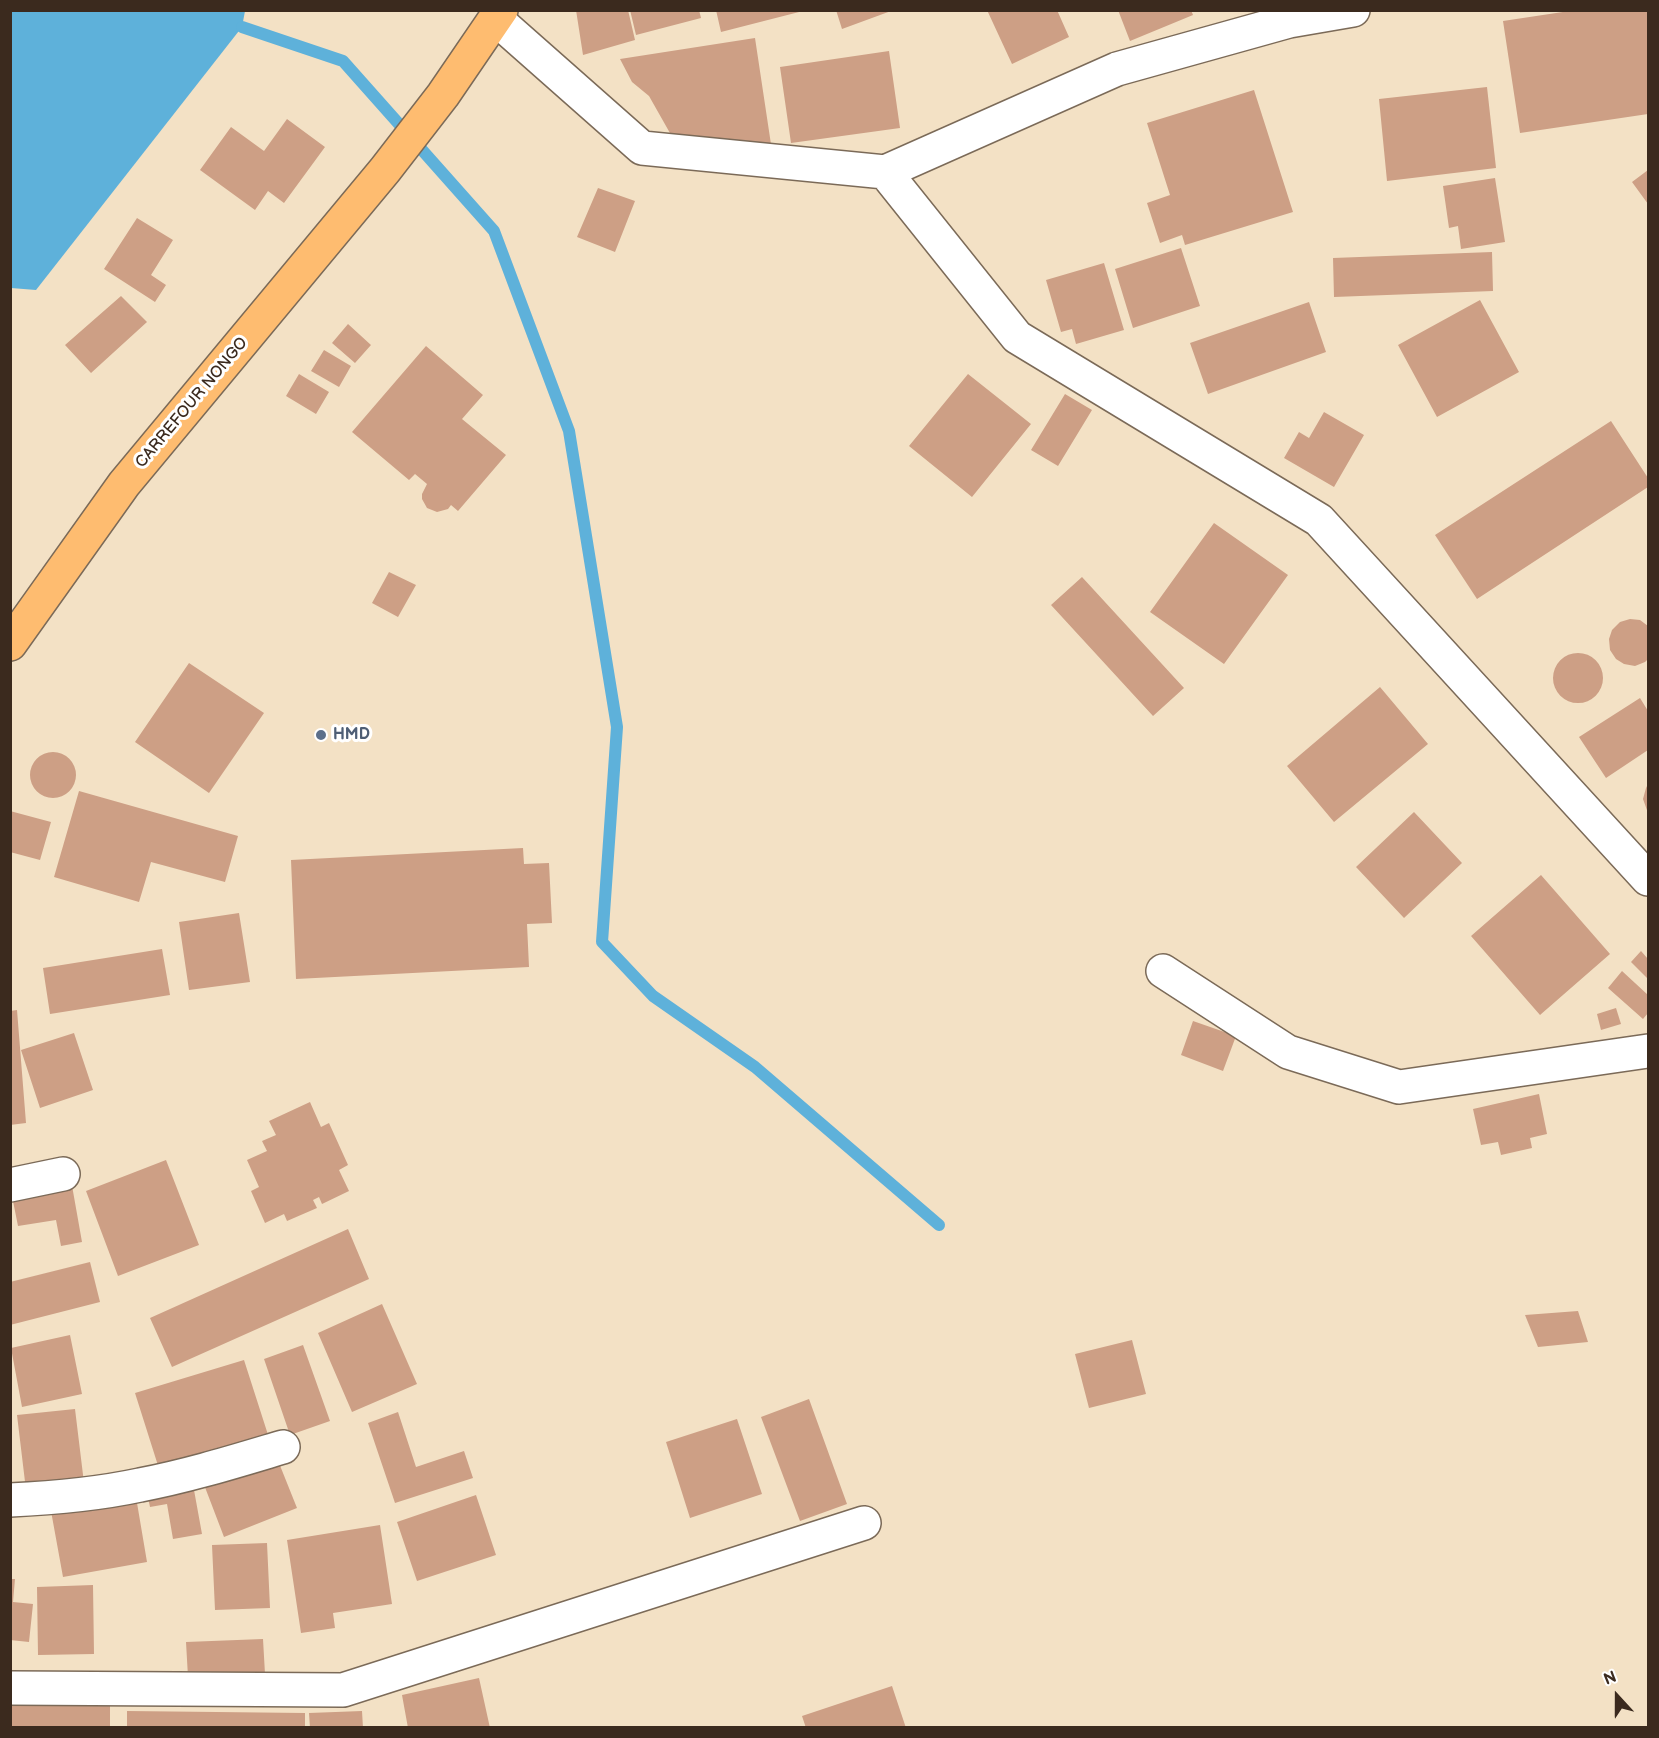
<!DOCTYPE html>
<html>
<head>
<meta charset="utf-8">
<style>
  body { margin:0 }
  #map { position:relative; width:1659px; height:1738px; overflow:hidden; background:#f3e1c5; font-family:"Balsamiq Sans",sans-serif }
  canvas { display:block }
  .frame { position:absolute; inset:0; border:12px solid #3b2a1e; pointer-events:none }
  .north { position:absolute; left:1587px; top:1666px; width:60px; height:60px; -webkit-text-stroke:4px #fff; paint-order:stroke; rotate:339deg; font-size:16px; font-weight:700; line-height:24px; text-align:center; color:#3b2a1e }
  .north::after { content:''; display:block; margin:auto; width:21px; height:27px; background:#3b2a1e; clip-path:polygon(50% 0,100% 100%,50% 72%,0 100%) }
</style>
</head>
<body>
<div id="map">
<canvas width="1659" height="1738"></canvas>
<div class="frame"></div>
<div class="north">N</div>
</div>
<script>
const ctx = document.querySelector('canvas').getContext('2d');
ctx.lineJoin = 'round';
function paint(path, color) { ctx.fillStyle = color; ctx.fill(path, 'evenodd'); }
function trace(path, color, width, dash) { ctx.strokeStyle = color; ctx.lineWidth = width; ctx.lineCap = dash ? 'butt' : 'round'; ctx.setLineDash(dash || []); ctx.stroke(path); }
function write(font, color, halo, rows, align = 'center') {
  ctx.font = font + ' "Balsamiq Sans",sans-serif'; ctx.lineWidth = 6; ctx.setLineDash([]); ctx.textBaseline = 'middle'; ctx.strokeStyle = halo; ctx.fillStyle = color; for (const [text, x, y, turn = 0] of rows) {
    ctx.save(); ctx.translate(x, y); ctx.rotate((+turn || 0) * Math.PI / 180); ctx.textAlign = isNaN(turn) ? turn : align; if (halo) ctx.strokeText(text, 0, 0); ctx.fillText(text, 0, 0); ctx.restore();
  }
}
paint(new Path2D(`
  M10,11H245L242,27L36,290L11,288Z`), '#5eb1da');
trace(new Path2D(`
  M242,27L343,61L494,231L569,431L617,727L602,942L653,996L755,1067L939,1225`), '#5eb1da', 12);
paint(new Path2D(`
  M576,10H628L635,40L583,55Z
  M630,10H699L701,18L636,35Z
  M716,10H803V11L721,32Z
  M836,10H891V11L842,29Z
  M987,10H1057L1069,37L1012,64Z
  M1118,10H1191L1193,15L1130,41Z
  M1576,10H1648V114L1520,133L1503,21Z
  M755,38L772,151L679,149L649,96L632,82L620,59Z
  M889,51L900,128L791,143L780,67Z
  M1487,87L1496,168L1387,181L1379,99Z
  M1254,90L1293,212L1185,245L1182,235L1160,243L1147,203L1170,195L1147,123Z
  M287,119L325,147L284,203L268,191L255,210L200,170L231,127L264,151Z
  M1648,170V204L1632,182Z
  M1495,178L1505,242L1461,249L1458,226L1449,228L1443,186Z
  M598,188L635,201L615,252L577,237Z
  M137,218L173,240L151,275L166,285L155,302L104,269Z
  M1181,248L1200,306L1133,328L1115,269Z
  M1492,252L1493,291L1334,297L1333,258Z
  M1104,263L1124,330L1076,344L1072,329L1061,332L1046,280Z
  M121,296L147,322L91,373L65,345Z
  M1480,300L1519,372L1437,417L1398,345Z
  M1309,302L1326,352L1208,394L1190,343Z
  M348,324L371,345L355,363L332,343Z
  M426,346L483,395L462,419L506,455L458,511L451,505L448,509L437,512L427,508L422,499V494L427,484L415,474L409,480L352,432Z
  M324,350L351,366L339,387L311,371Z
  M299,374L329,392L316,414L286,396Z
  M968,374L1031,424L972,497L909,446Z
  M1065,394L1092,410L1058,466L1031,450Z
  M1324,412L1364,435L1334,487L1284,458L1299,432L1309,438Z
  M1611,421L1648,478V487L1477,599L1435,535Z
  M1214,523L1288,575L1224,664L1150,612Z
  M389,572L416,585L398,617L372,603Z
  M1082,577L1184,688L1153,716L1051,605Z
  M1630,619L1640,620L1648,626V659L1645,662L1635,666L1624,664L1616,659L1610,650L1609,639L1612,630L1620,622Z
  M1553 678a25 25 0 1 1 50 0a25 25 0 1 1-50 0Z
  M189,663L264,713L209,793L135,742Z
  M1380,687L1428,744L1334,822L1287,766Z
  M1640,698L1648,711V750L1606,778L1579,737Z
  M30 775a23 23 0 1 1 46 0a23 23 0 1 1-46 0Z
  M1648,784V813L1643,799L1646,788Z
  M79,791L238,836L225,882L151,862L139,902L54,877Z
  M10,811L51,822L40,860L10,852Z
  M1414,812L1462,863L1404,918L1356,867Z
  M523,848L524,864L549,863L552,923L527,924L529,967L296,979L291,860Z
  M1541,875L1610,954L1540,1015L1471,936Z
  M239,913L250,982L189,990L179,922Z
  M162,949L170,995L50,1014L43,968Z
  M1641,951L1648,959V979L1631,962Z
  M1622,971L1648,995V1013L1643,1019L1608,988Z
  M1616,1008L1621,1024L1601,1030L1597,1014Z
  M17,1010L26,1123L10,1125V1011Z
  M1193,1021L1236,1036L1223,1071L1181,1055Z
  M74,1033L93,1090L40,1108L21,1050Z
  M1539,1094L1547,1134L1530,1138L1532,1148L1501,1155L1498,1142L1481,1145L1473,1109Z
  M310,1102L321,1127L329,1123L348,1165L339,1170L349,1191L322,1204L319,1197L313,1200L317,1208L287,1221L284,1214L265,1223L251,1191L259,1187L247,1160L267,1151L262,1141L276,1135L269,1121Z
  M166,1160L199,1245L118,1276L86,1191Z
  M71,1180L82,1242L61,1246L56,1220L18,1226L11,1191Z
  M348,1229L369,1279L172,1367L150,1318Z
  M90,1262L100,1302L10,1325V1282Z
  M382,1304L417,1384L352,1412L318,1333Z
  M1578,1311L1588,1342L1538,1347L1525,1315Z
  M70,1335L82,1394L22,1407L11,1348Z
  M1132,1340L1146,1394L1089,1408L1075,1354Z
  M303,1345L330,1421L290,1435L264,1359Z
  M244,1360L270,1441L161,1475L135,1393Z
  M809,1399L847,1504L800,1521L761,1417Z
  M75,1409L84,1483L26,1490L17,1415Z
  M398,1412L416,1467L464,1451L473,1478L395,1503L368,1423Z
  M737,1419L762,1494L690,1518L666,1442Z
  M275,1453L297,1508L224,1537L203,1482Z
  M192,1479L202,1534L173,1539L167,1504L150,1507L146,1488Z
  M476,1495L496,1555L417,1581L397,1522Z
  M136,1497L147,1562L63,1577L51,1511Z
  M380,1525L392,1604L333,1613L335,1628L301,1633L287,1540Z
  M267,1543L270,1608L215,1610L212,1545Z
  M10,1579H15L13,1602L33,1604L29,1642L10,1640Z
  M93,1585L94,1654L38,1655L37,1587Z
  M263,1639L265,1674L188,1677L186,1642Z
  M479,1678L490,1728H408L402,1695Z
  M892,1686L906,1728H806L802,1716Z
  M110,1690V1728H10V1692Z
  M127,1711L305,1713V1728H127Z
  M362,1711L363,1728H310L309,1713Z`), '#cd9f85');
const minor = new Path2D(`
  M496,19L642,148L885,172L1017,337L1319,520L1648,879
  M885,172L1117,69L1289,21L1353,10
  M1163,971L1288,1052L1399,1087L1648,1051
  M10,1185L63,1174
  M10,1500C53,1498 98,1494 140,1485C188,1476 236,1461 283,1447
  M10,1688L343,1690L864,1523`);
const major = new Path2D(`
  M10,644L124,484L385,170L443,95L501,10`);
trace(minor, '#7b6a58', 36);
trace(major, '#7b6a58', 36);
trace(minor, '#fff', 33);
trace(major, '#febc70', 33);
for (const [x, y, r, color] of [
  [321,735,6,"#5c6f8a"]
]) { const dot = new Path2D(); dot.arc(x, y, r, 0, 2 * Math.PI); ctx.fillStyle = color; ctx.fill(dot); trace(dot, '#fff', 2); }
write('16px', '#3b2a1e', '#fff', [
  ["CARREFOUR NONGO",192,403,-50]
]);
write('bold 16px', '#4e5e75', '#fff', [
  ["HMD",333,735]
], 'left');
</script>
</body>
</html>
